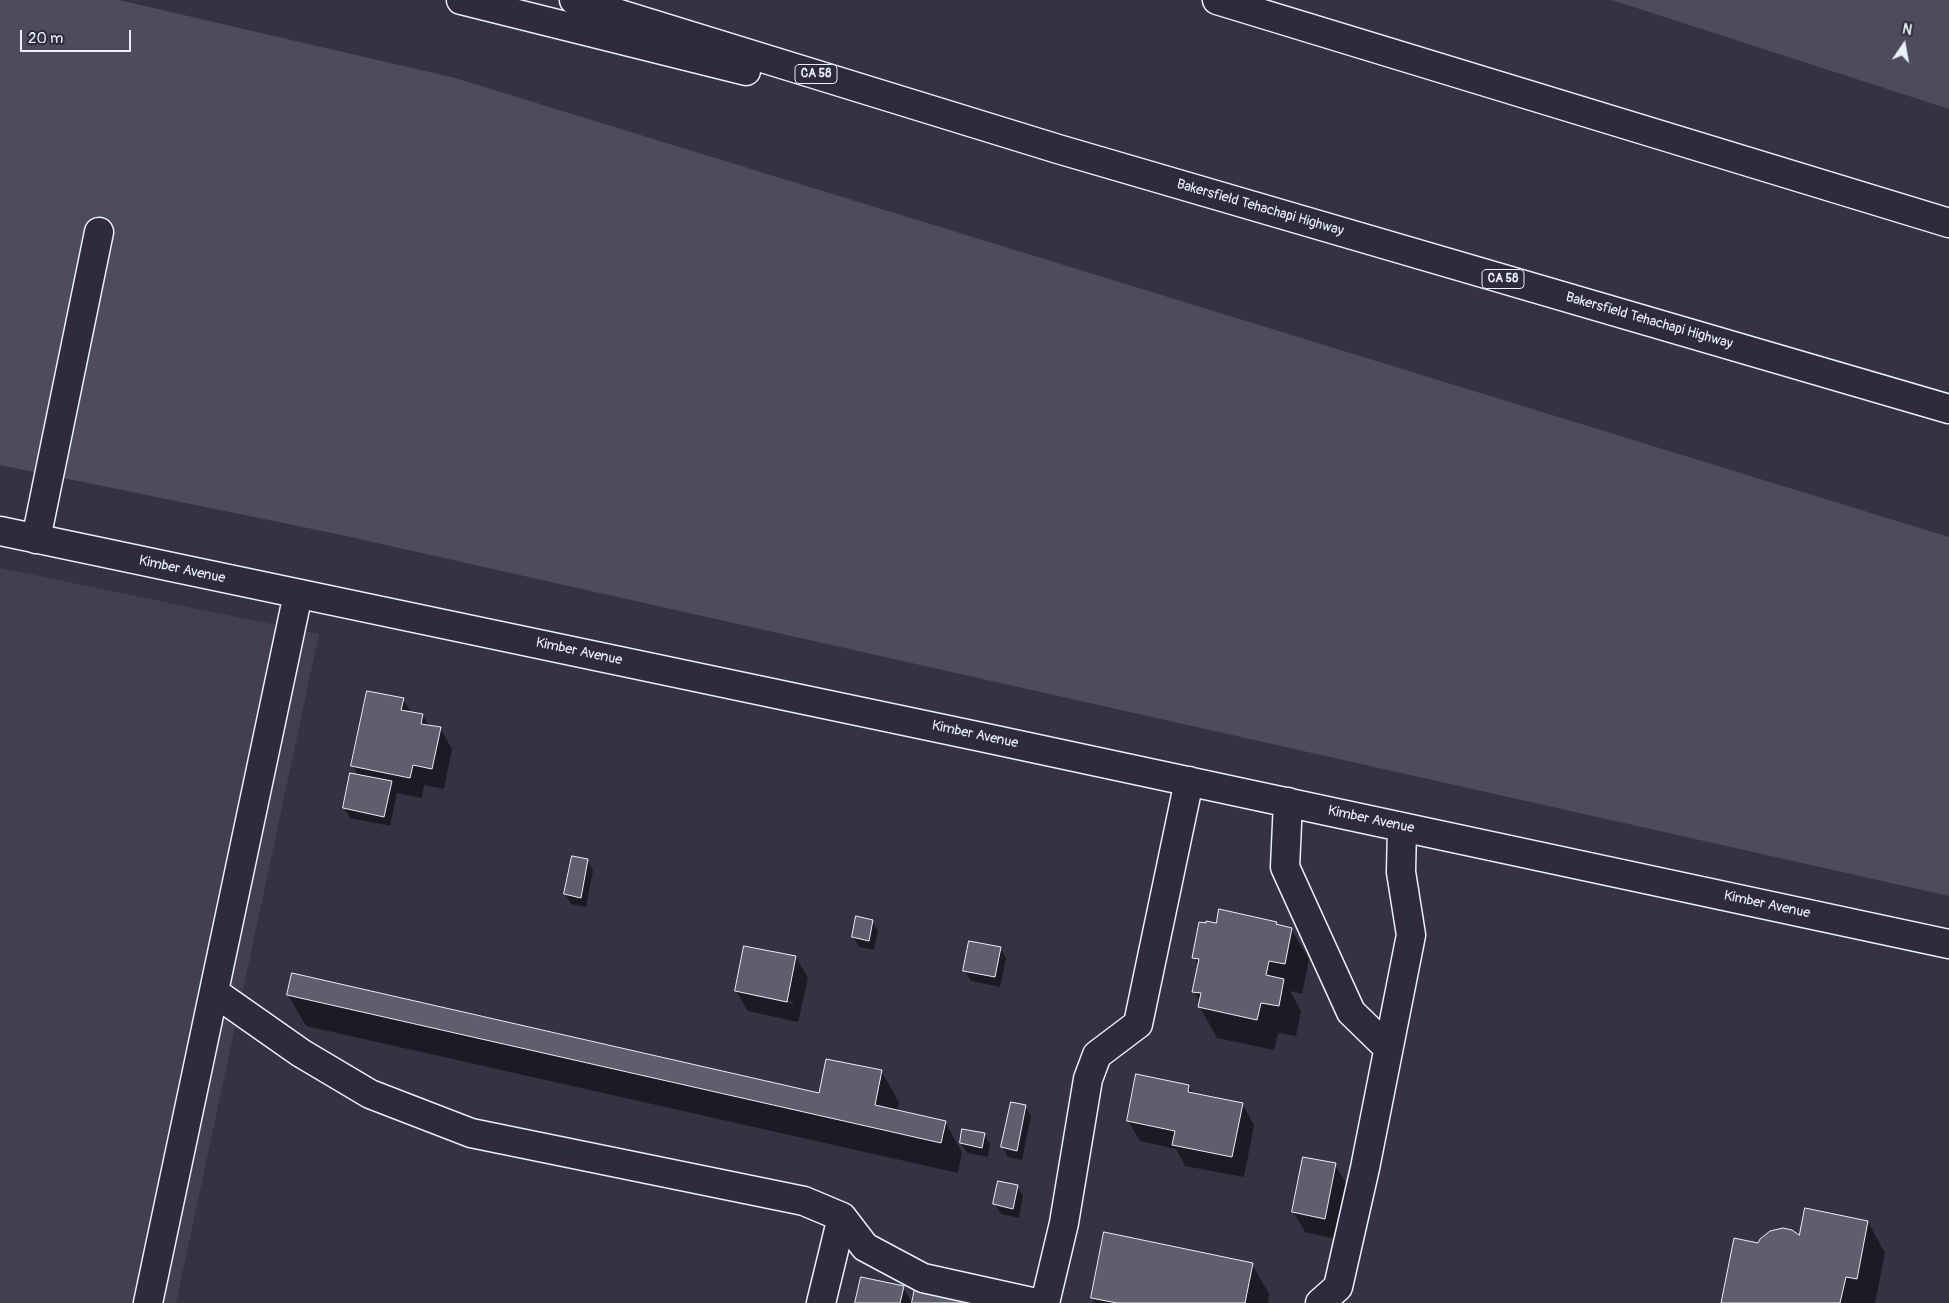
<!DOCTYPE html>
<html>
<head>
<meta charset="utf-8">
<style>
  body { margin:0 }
  #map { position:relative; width:1949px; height:1303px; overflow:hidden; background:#363244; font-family:Pangolin,sans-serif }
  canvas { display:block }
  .north { position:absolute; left:1879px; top:20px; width:50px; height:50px; -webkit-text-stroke:4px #2f2a3d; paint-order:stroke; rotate:12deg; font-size:14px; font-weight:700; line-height:20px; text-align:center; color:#e8f1f8 }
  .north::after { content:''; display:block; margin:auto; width:18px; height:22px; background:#e8f1f8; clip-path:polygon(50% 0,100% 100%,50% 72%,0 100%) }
  .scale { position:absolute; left:20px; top:30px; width:111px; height:22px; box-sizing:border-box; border:2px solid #e8f1f8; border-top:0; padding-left:6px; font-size:15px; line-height:18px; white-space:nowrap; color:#e8f1f8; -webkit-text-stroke:4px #2f2a3d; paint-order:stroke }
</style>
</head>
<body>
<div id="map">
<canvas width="1949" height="1303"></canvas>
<div class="north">N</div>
<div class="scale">20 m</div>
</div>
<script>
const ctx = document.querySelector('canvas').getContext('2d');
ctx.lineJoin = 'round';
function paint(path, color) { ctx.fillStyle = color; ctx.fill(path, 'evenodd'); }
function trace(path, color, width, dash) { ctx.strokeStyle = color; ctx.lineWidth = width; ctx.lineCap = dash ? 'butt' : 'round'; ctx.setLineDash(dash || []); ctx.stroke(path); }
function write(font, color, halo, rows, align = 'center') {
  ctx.font = font + ' Pangolin,sans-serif'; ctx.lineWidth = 5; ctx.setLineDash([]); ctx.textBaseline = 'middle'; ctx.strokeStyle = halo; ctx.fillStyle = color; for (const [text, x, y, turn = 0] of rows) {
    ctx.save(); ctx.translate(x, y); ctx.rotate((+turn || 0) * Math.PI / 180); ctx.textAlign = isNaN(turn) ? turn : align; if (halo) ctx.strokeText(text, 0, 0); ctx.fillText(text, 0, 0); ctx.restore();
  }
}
paint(new Path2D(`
  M0,568L319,634L176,1303H0Z`), '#433f51');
paint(new Path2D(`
  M0,0H119L455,78L1949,537V896L337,534L0,465Z
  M1612,0H1949V109Z`), '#4d4b5c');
paint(new Path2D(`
  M403,699L411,713L423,715L429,726L440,728L452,749L444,789L424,785L422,798L397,793L390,826L350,818L344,808L358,776L353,766Z
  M588,861L593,871L586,907L571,904L565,894Z
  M857,918L872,921L878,931L874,950L859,947L853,937Z
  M1276,923L1278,926L1291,929L1309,959L1302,994L1290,991L1301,1011L1296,1036L1278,1033L1274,1050L1217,1038L1200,1007V1003L1194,991L1199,966L1194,957L1217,924Z
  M1000,948L1006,958L1000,987L971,981L965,971Z
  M796,957L808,978L798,1022L748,1011L736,991ZM750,993L793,1002V1004L750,995Z
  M288,995L820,1094L881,1071L899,1102L897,1111L945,1122L962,1152L958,1173L306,1026Z
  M1189,1086L1193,1094L1242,1104L1254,1125L1244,1177L1185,1166L1176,1149L1140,1141L1128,1121Z
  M1025,1106L1031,1116L1022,1160L1008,1157L1002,1147Z
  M984,1134L990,1144L988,1157L967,1153L961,1143Z
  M1335,1165L1347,1185L1336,1239L1305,1232L1293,1211Z
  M1017,1186L1023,1196L1019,1218L1001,1214L995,1204Z
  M1868,1222L1885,1253L1875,1303H1722L1759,1245Z
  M1252,1264L1269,1294L1268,1303H1095L1092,1297Z
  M903,1287L912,1303H857Z`), '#0007');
const building = new Path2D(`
  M367,691L404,698L401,710L423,714L421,724L441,727L432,769L413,765L410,778L351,766Z
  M350,773L392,781L384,817L343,808Z
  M572,856L588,859L581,898L564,894Z
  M1219,909L1277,922L1276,924L1292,928L1285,964L1269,961L1266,975L1284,979L1279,1006L1261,1003L1257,1020L1198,1007L1201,993L1192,992L1199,959L1192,958L1199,922L1206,923V921L1216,923Z
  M856,916L873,920L869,941L852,937Z
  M969,941L1001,947L995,977L963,971Z
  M744,946L796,956L787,1002L735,991Z
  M292,973L819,1093L826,1059L882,1070L875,1105L946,1121L941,1143L287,995Z
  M1136,1074L1189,1085L1188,1092L1243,1103L1232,1157L1172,1145L1175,1131L1127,1121Z
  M1011,1102L1026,1105L1017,1151L1001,1147Z
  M962,1129L985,1133L982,1148L960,1143Z
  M1303,1157L1336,1163L1325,1219L1292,1212Z
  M998,1181L1018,1185L1013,1209L993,1204Z
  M1805,1208L1868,1221L1857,1279L1846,1277L1840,1303H1721L1734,1238L1758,1243L1760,1239L1770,1231L1783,1228L1792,1230L1799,1235Z
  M1104,1232L1253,1263L1245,1303H1117L1091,1298Z
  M861,1277L904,1286L900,1303H855Z
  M915,1288L991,1303H912Z`);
paint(building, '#605e6e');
trace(building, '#e8f1f8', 1);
const minor = new Path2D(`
  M0,531L986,738L1949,944
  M36,539L99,232
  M1288,802L1285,867L1351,1012L1388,1048
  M214,992L301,1053L370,1094L471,1133L804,1201L842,1217L865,1247L923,1278L1036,1303
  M148,1303L298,594
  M821,1303L842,1217
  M1045,1303L1064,1223L1088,1079L1097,1055L1138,1024L1189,781
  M1320,1303L1338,1287L1365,1168L1411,935L1401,872L1402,827`);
const highway = new Path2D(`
  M461,0L746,71
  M574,0L1058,149L1949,409
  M1217,0L1949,223`);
trace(minor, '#e8f1f8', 31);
trace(highway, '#e8f1f8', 31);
trace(minor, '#2f2a3d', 28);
trace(highway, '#2f2a3d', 28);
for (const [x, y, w] of [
  [816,74,42],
  [1503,279,42]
]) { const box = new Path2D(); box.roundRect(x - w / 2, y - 9.5, w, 19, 4); ctx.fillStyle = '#2f2a3d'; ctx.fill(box); trace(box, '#e8f1f8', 1); }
write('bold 12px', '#e8f1f8', null, [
  ["CA 58",816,74],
  ["CA 58",1503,279]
]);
write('14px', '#e8f1f8', '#2f2a3d', [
  ["Bakersfield Tehachapi Highway",1260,208,16],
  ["Bakersfield Tehachapi Highway",1649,321,16],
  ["Kimber Avenue",182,570,12],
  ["Kimber Avenue",579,652,12],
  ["Kimber Avenue",975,735,12],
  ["Kimber Avenue",1371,820,12],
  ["Kimber Avenue",1767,905,12]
]);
</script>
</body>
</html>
